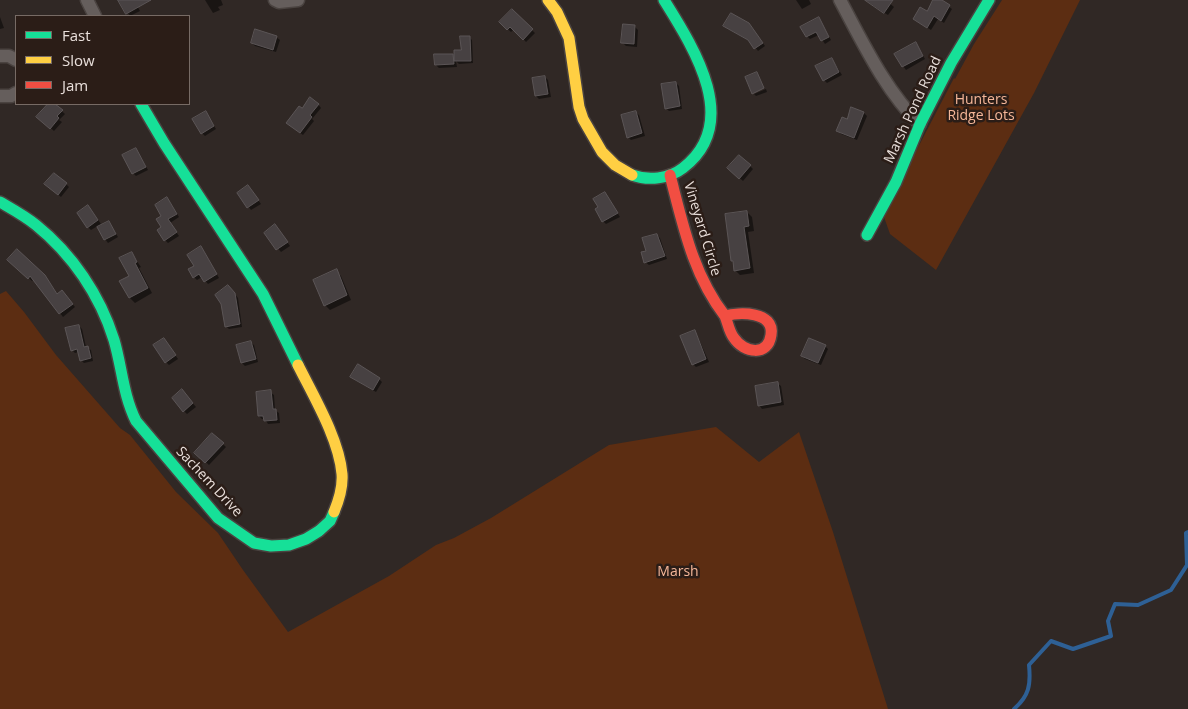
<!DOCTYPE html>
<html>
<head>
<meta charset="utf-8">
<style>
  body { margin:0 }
  #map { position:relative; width:1188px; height:709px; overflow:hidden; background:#302825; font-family:"Open Sans",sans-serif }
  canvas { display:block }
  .legend { position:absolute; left:15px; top:15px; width:175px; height:90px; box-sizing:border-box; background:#2b1d17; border:1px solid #776b65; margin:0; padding:6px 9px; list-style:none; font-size:15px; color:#e9dfdb }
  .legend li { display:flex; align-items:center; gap:10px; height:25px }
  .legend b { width:25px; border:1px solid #776b65 }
</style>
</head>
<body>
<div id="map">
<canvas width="1188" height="709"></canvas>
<ul class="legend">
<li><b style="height:6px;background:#16e098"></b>Fast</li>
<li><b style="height:6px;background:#ffcf43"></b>Slow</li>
<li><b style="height:6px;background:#f24e42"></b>Jam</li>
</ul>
</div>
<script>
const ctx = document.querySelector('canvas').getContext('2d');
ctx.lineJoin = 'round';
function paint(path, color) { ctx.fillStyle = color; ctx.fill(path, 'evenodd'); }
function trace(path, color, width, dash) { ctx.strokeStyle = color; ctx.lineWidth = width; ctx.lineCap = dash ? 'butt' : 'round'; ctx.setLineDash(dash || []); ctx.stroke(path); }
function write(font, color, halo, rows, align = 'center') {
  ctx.font = font + ' "Open Sans",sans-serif'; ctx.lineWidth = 5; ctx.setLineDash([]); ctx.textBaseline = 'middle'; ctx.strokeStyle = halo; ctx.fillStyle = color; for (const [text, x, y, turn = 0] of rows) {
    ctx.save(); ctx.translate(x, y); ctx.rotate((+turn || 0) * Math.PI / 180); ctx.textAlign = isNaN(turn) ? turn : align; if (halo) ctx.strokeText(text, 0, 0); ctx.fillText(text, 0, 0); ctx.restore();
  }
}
paint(new Path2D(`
  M1002,0H1080L1034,93L936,270L890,234L884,217L885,211L954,78L955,79L974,44Z
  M6,291L24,312L56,355L120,428L130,435L176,492L218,533L243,570L288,632L389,576L436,545L454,538L491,518L609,445L716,427L759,462L799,432L833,532L888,709H0V294Z`), '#5c2d12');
paint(new Path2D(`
  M119,0H134L140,11L130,16Z
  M205,0H221L223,5L218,7L220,10L213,13Z
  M796,0H809L811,4L802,9Z
  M872,0H886L894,7L888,15L873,6L870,3Z
  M935,0H940L952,9L944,23L938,19L931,30L914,19L927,13Z
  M512,11L535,33L526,42L514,29L511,32L501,22Z
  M0,17L4,28L0,29Z
  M819,19L831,40L825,44L819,35L810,39L807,36Z
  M635,27L638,30L637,47L626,46L623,43Z
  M752,28L765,46L758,51L751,42L728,29Z
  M276,37L280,40L276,52L255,46L252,43Z
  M469,37L472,40L473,63L459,64L456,61L457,67L439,68L436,65L453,55L455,57L462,51Z
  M916,44L925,59L906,70L903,66Z
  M832,59L842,75L827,83L824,80Z
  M545,77L548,80L551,97L539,99L536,96Z
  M676,83L679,86L682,109L669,111L666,108Z
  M766,89L767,92L756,96L754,94Z
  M49,104H54L65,114L59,120L62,122L54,131L38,117Z
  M318,104L321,108L312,119L314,121L303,135L291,126L303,110Z
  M852,108L864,113L867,116L857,140L841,134L838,130L847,120Z
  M205,112L216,129L205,136L202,133Z
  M635,112L639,115L645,136L631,140L628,137Z
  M136,149L148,170L136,176L133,173Z
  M750,166L753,169L743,181L732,171Z
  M66,184L69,187L61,197L49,187Z
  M251,190L261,204L251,210L238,193Z
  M605,193L620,217L606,224L603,221L600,208Z
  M170,202L179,217L170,223L179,236L168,243L165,240L163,216Z
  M91,210L101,224L91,230L88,227Z
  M747,212L752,217L754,231L748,232L754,273L740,275L735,270V263L732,261Z
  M109,223L118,237L108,243L105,239Z
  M278,229L290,246L281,252L265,233Z
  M657,235L660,238L667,259L649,265L645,262L648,251Z
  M204,251L219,278L208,284L202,277L197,280L194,277L195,266Z
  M131,253L141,267L139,268L152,293L135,303L130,298Z
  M9,259L48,280L58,295H65L75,307L63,317L34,279L32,281Z
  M336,271L341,276L351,300L330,310L325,305Z
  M231,289L238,298L242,327L229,329L226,326Z
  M79,326L82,329L86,347L91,350L93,361L84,363L81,360L79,352L75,353L72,350Z
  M694,332L697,335L709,362L696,367L693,364Z
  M164,339L178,359L169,365L166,362Z
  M250,342L254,345L258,362L245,366L242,363L238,346Z
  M825,346L828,349L821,365L805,359L802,356Z
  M379,379L382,382L376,392L355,380Z
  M777,383L781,386L784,405L762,409L759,405Z
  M270,392L274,395L275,410L279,413L280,423L268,424L265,419H262L259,416Z
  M185,394L196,407L187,414L184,411Z
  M212,434L226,447L209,465L196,453Z`), '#0007');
trace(new Path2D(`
  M1014,709C1029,696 1031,685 1029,665L1051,641L1073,649L1111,636L1108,621L1115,604L1138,605L1171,590L1187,565L1186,533L1188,532`), '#2e6095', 4);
const building = new Path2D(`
  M118,0H151L126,14Z
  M865,0H893L884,13Z
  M933,0H942L950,5L941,21L934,16L927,28L913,19L920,7L927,11Z
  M512,9L533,29L523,40L510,27L507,30L499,22Z
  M731,13L749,23L763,43L754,49L748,40L723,26Z
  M819,17L829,37L821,41L816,32L806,37L800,27Z
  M623,24L635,25L634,44L621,43Z
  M255,29L277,36L273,50L251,43Z
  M460,36H470L471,61H454V50H461Z
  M916,42L923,56L902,67L894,54Z
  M434,54H453L454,64L435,65Z
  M832,58L839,72L823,81L815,66Z
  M757,72L764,88L752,94L745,77Z
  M545,76L548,94L535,96L532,78Z
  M676,82L680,106L665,109L661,84Z
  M310,97L319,104L310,115L312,117L300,133L286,123L299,106L302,108Z
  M48,104H55L63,110L57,116L59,118L50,129L36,117Z
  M851,107L864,112L854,138L836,131L842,117L847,119Z
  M206,111L214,126L201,134L192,119Z
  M636,111L642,133L627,138L621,115Z
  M136,148L146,167L132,174L122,155Z
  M739,155L751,165L739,179L727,168Z
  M54,173L67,183L58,195L44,184Z
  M248,185L259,200L247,208L237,193Z
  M605,192L618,213L602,222L595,209L598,207L593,199Z
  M167,197L177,214L168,219L177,232L164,241L157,230L161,227L156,219L161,216L155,205Z
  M88,205L98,220L87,228L77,213Z
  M747,211L749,226L744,227L750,268L734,271L733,261H731L725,214Z
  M109,221L116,234L104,240L97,227Z
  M275,224L288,242L276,250L264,233Z
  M657,234L665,256L644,263L641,252L646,251L642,238Z
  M201,246L217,274L204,282L199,274L193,278L188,269L194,266L187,255Z
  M17,249L45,275L57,294L62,290L73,304L59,314L30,276L28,279L7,260Z
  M132,252L137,262L135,263L148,288L129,298L119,281L129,276L119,258Z
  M337,269L347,295L324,306L313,280Z
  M228,285L235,293L240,324L225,327L221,304L215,295Z
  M79,325L84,347L88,346L91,358L80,361L77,349L71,351L65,328Z
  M695,330L706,359L692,365L680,336Z
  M164,338L176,355L165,363L153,345Z
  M809,338L826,345L818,363L801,356Z
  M251,341L256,359L241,363L236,345Z
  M358,364L380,378L373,390L350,377Z
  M778,382L781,402L758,406L755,386Z
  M182,389L193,403L183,412L172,398Z
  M271,390L273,409H276L277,420L264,421L263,416H258L256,392Z
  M212,433L224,443L205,463L194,453Z`);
paint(building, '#474142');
trace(building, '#5b5556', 1);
const street = new Path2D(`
  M87,0L95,16
  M275,0L279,2L298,0
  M840,0C862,41 886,92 920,124
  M0,56H9L16,60
  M0,96H11L16,93`);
const fast = new Path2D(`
  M141,104L164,143L263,294L298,365
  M632,175C648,181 669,179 683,168C742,123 694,48 664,0
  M0,202C12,209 25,216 36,225C72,254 100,295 114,340C122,367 123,395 136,421L218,518L254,543L271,546L289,545L306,539L319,531L330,521L334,512
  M867,235L896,182L920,124L951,63L989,0`);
const slow = new Path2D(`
  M548,0L557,12L569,38L579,107L583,119L602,152L615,165L632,175
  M298,365C314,397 339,439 342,474C343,487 339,500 334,512`);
const jam = new Path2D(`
  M670,175C683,225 693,275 725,316C739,312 775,311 771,335C768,357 744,353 734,338C729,332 728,323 725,316`);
trace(street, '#4a4340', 15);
trace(fast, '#4a4340', 14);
trace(slow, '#4a4340', 14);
trace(jam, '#4a4340', 14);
trace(street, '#655e5c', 12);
trace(fast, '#16e098', 11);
trace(slow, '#ffcf43', 11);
trace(jam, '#f24e42', 11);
write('14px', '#f5b698', '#2b1d17', [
  ["Hunters",981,100],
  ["Ridge Lots",981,116],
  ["Marsh",678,572]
]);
write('14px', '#e9dfdb', '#2b1d17', [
  ["Marsh Pond Road",913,110,-65],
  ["Vineyard Circle",702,229,73],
  ["Sachem Drive",209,482,47]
]);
</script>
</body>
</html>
